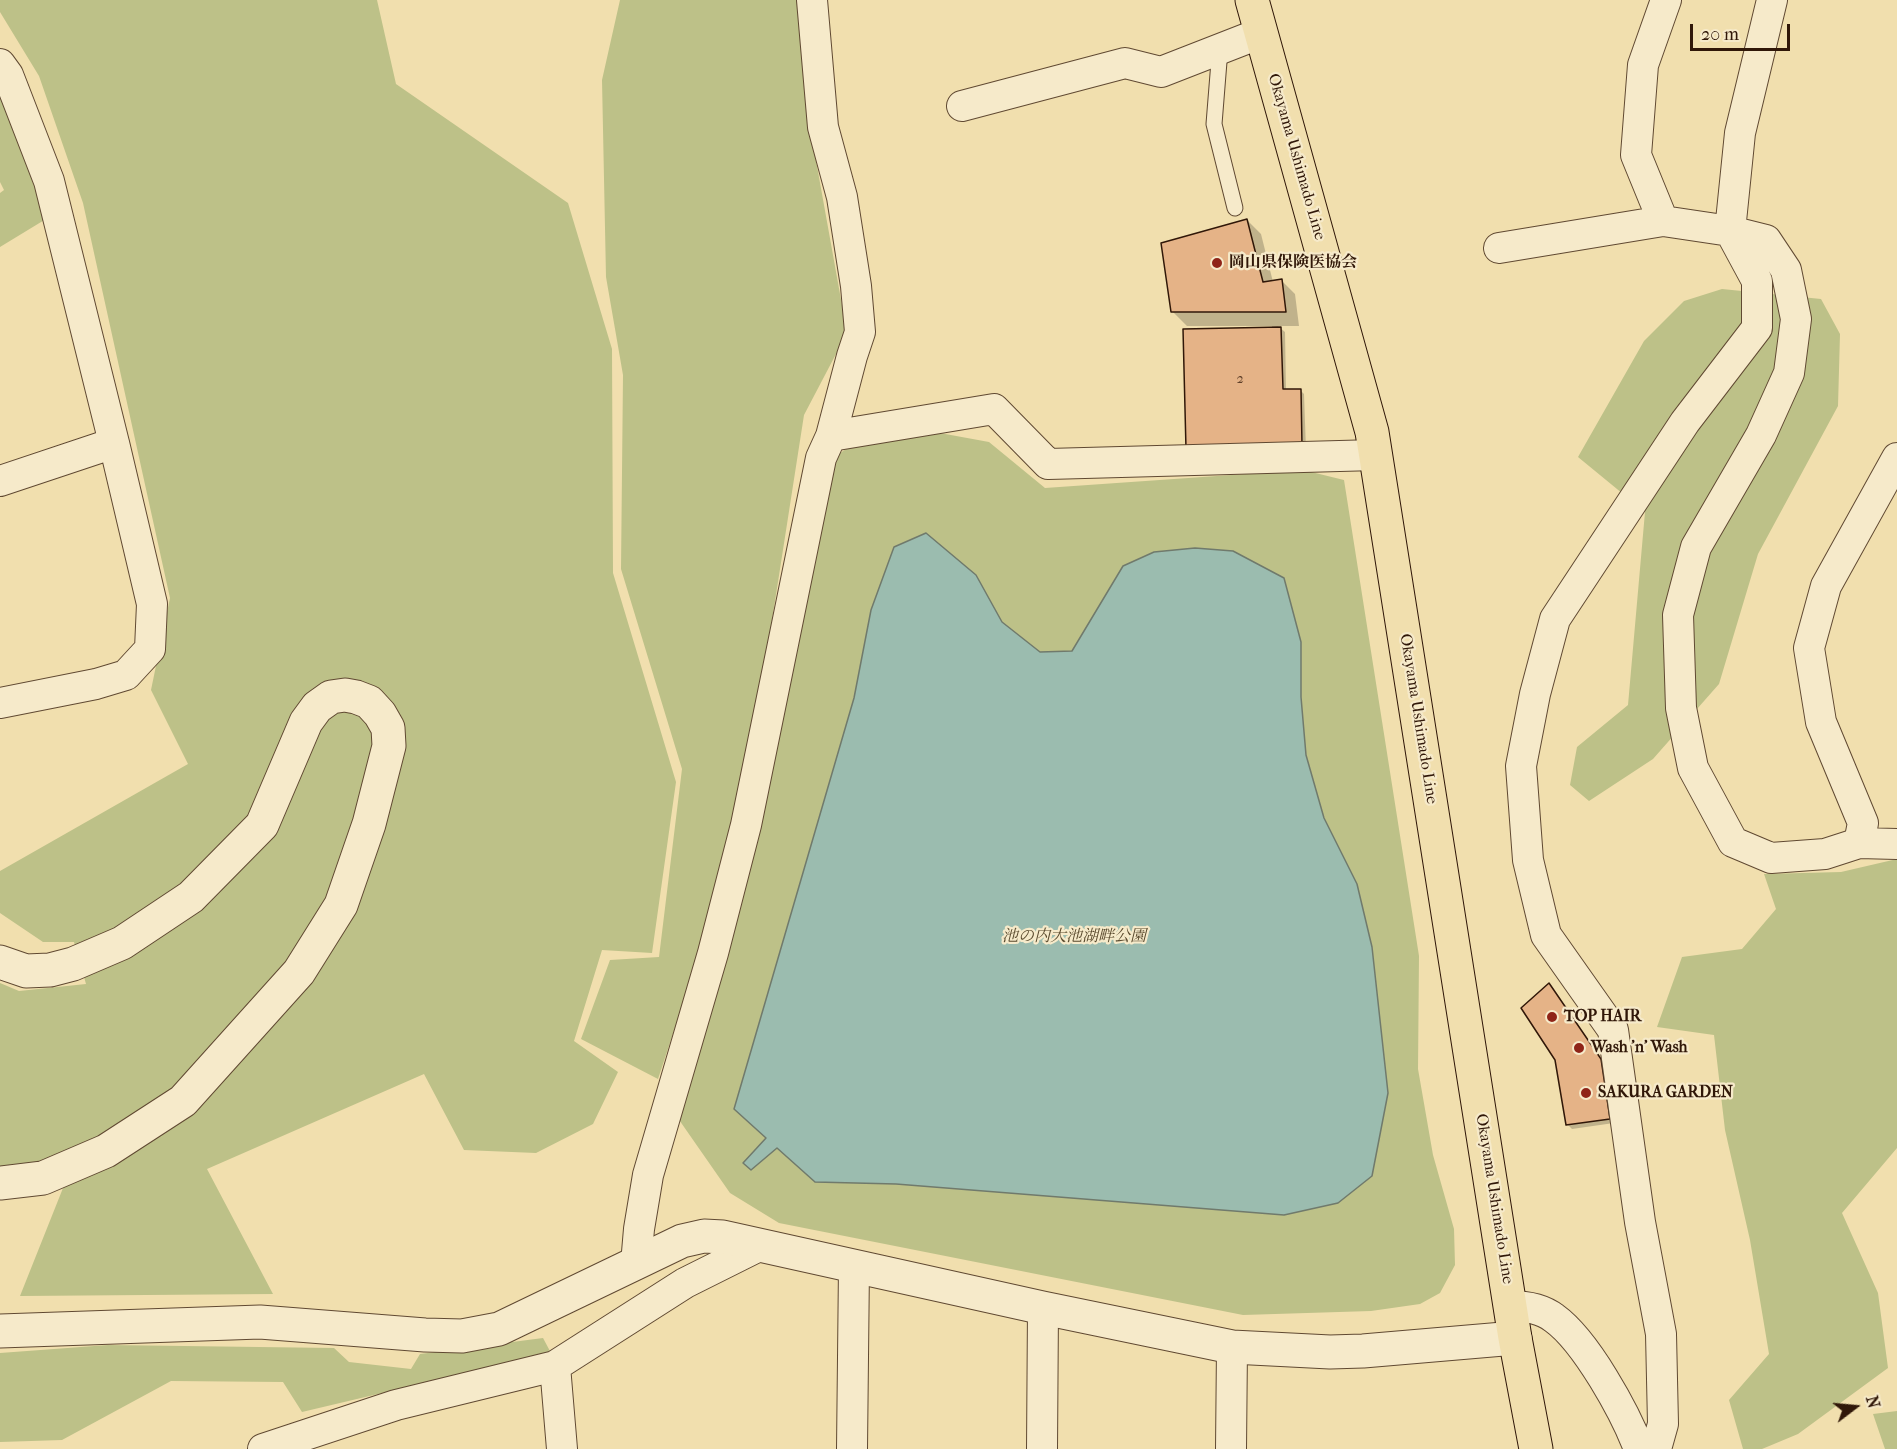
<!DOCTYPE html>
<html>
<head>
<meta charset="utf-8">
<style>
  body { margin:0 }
  #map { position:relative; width:1897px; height:1449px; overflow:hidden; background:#f1dfae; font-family:"IM FELL French Canon",serif }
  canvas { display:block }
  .north { position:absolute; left:1825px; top:1377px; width:60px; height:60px; -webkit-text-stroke:4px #f6eaca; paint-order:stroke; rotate:74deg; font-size:16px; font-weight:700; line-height:24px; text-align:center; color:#301708 }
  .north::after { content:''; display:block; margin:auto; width:21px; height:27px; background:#301708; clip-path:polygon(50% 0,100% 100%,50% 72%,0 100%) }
  .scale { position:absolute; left:1690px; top:24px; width:100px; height:27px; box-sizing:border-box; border:3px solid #301708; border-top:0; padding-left:8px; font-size:18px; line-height:21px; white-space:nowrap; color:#301708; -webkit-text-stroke:4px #f6eaca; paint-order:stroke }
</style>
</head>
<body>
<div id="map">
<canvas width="1897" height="1449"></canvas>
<div class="north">N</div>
<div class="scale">20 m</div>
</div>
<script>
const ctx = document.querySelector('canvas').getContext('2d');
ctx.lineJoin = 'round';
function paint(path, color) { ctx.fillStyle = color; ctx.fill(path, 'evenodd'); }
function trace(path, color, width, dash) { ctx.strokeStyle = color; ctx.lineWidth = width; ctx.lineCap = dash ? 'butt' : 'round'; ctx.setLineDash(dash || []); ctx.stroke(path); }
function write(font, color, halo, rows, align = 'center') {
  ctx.font = font + ' "IM FELL French Canon","Noto Serif JP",serif'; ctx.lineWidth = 4.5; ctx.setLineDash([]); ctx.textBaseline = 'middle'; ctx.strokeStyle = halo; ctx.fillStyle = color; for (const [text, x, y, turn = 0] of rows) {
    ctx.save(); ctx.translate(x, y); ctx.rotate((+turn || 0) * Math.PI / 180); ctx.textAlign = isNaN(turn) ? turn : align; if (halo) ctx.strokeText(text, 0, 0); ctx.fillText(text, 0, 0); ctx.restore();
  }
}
paint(new Path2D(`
  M0,0H377L396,84L568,203L612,349L613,573L676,782L652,953L602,950L574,1041L618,1072L593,1124L536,1153L464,1150L424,1074L207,1169L273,1294L20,1296L65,1183L0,1173V983L19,991L86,984L74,942H43L0,913V871L188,764L151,690L170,598L83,203L39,76L0,12Z
  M620,0H797L808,116L847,333L804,415L756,723L706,934L658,1079L581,1039L610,960L659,957L682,769L621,569L623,375L606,277L602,80Z
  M0,91L46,219L0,247V193L4,190L0,182Z
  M1722,289L1821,299L1840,334L1838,406L1758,554L1719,684L1653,759L1589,801L1570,785L1577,747L1628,705L1645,512L1578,457L1644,341L1684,301Z
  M929,431L989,442L1045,488L1303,470L1344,480L1419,956L1418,1069L1433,1155L1454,1229L1455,1265L1440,1293L1420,1304L1371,1311L1243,1315L779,1223L730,1193L675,1114L837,455L866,436Z
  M1897,859V1148L1842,1213L1878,1293L1888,1368L1798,1434L1762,1449H1743L1729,1400L1769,1354L1750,1240L1725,1130L1714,1035L1657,1027L1682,957L1742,949L1776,909L1764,874L1841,872Z
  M543,1338L551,1353L302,1412L283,1382L171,1381L62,1440L0,1442V1353L108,1345L334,1348L349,1362L411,1369L420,1354Z
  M1897,1411V1449H1885L1873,1414Z`), '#bdc188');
const water = new Path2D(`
  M926,533L976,575L1002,622L1040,652L1072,651L1123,566L1154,552L1195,548L1233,551L1284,578L1301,642V697L1306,755L1324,818L1357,884L1372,947L1388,1093L1372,1176L1338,1203L1284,1215L896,1184L815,1182L777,1148L751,1170L743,1163L766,1138L734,1109L854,698L871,610L894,547Z`);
paint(water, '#9bbcaf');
trace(water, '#707a6c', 1.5);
paint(new Path2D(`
  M1247,220L1261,234L1273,282L1281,280L1295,294L1299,326H1278L1285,332L1286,390H1300L1304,394L1306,450L1191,453L1272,328V326H1187L1173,312Z
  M1549,985L1604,1065L1614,1123L1572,1129L1568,1125Z`), '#0003');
const building = new Path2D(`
  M1247,219L1263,282L1282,279L1286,312H1171L1161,243Z
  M1281,327L1283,389H1301L1302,446L1186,449L1183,329Z
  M1549,983L1601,1059L1610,1119L1566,1125L1555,1060L1521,1008Z`);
paint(building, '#e5b387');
trace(building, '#301708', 1.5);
const service = new Path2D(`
  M1220,49L1214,124L1235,208`);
const minor = new Path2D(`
  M1772,0L1740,133L1730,231L1766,240L1786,270L1796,319L1789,373L1761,435L1696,547L1678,615L1681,708L1693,768L1733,842L1771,858L1825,854L1859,843L1863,823L1821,722L1809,648L1826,586L1897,458
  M0,64L8,75L49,181L114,443L0,481
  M962,106L1125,63L1161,72L1261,33
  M1499,248L1663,221
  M831,436L994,409L1048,464L1376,455
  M0,703L96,684L126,675L150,649L152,604L114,443
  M1859,843L1897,844
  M636,1264L639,1229L648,1175L713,953L746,825L821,458L831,436L852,356L860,332L856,286L842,197L823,127L812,0
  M1510,1306C1526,1306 1541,1308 1554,1318C1586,1341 1625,1412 1639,1449
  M555,1366L562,1449
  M263,1449L396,1405L555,1366L685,1283L761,1245
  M852,1449L854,1266
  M1042,1449L1043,1308
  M1231,1449L1232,1347
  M1656,1449L1663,1424L1661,1334L1640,1222L1613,1030L1546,935L1528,860L1521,766L1535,694L1555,619L1685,422L1757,328V281L1730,231L1663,221L1636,155L1643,65L1666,0`);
const tertiary = new Path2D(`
  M0,962L26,971L50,970L73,964L122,943L191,897L262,825L306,722L317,707L331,697L345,695L356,697L369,702L380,714L388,728L389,746L369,824L341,905L299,972L183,1101L106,1151L43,1178L0,1183
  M0,1331L260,1322L425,1335L462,1336L499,1329L682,1241L704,1236L723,1237L1043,1308L1232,1347L1330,1352L1363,1351L1515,1338`);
const primary = new Path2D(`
  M1252,0L1372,432L1515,1338L1536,1449`);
trace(service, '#604932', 17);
trace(minor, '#604932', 32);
trace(tertiary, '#604932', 35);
trace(primary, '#301708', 35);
trace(service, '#f6eaca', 15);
trace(minor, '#f6eaca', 30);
trace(tertiary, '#f6eaca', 33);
trace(primary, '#f1dfae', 33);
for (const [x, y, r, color] of [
  [1217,263,6,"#8f2418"],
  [1552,1017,6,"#8f2418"],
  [1579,1048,6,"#8f2418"],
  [1586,1093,6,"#8f2418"]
]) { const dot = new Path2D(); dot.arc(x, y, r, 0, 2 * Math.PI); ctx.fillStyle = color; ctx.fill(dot); trace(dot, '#f6eaca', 2); }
write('14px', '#5d3e28', null, [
  ["2",1240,380]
]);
write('16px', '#301708', '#f6eaca', [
  ["Okayama Ushimado Line",1296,157,74],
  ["Okayama Ushimado Line",1418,719,81],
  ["Okayama Ushimado Line",1494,1199,81]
]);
write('bold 16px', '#301708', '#f6eaca', [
  ["岡山県保険医協会",1229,263],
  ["TOP HAIR",1564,1017],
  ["Wash 'n' Wash",1591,1048],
  ["SAKURA GARDEN",1598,1093]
], 'left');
write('italic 16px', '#5a4a2e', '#f6eaca', [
  ["池の内大池湖畔公園",1074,937]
]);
</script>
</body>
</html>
